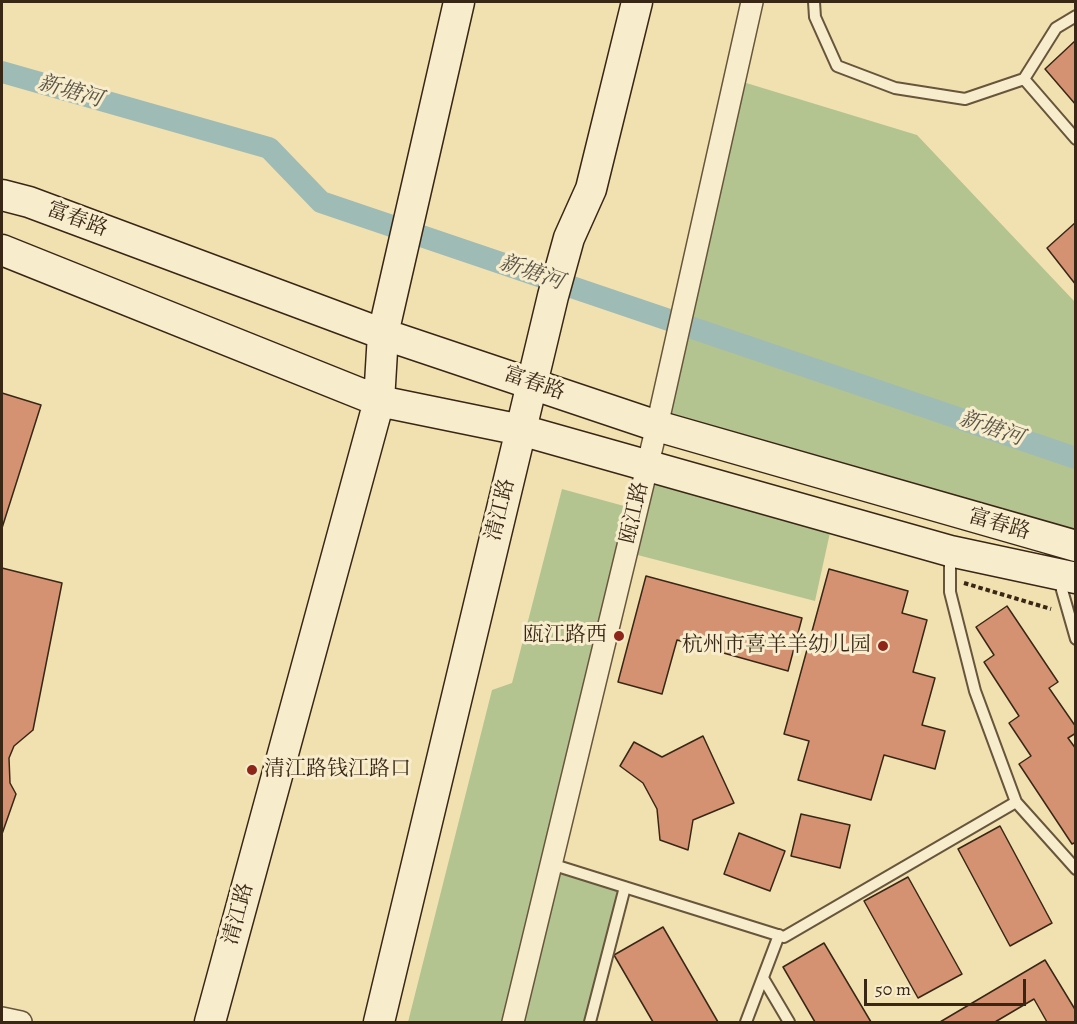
<!DOCTYPE html>
<html>
<head>
<meta charset="utf-8">
<style>
  body { margin:0 }
  #map { position:relative; width:1077px; height:1024px; overflow:hidden; background:#f2e1b0; font-family:Alegreya,serif }
  canvas { display:block }
  .frame { position:absolute; inset:0; border:3px solid #392716; pointer-events:none }
  .scale { position:absolute; left:864px; top:979px; width:162px; height:27px; box-sizing:border-box; border:3px solid #392716; border-top:0; padding-left:8px; font-size:18px; line-height:21px; white-space:nowrap; color:#392716; -webkit-text-stroke:4px #f7eccc; paint-order:stroke }
</style>
</head>
<body>
<div id="map">
<canvas width="1077" height="1024"></canvas>
<div class="frame"></div>
<div class="scale">50 m</div>
</div>
<script>
const ctx = document.querySelector('canvas').getContext('2d');
ctx.lineJoin = 'round';
function paint(path, color) { ctx.fillStyle = color; ctx.fill(path, 'evenodd'); }
function trace(path, color, width, dash) { ctx.strokeStyle = color; ctx.lineWidth = width; ctx.lineCap = dash ? 'butt' : 'round'; ctx.setLineDash(dash || []); ctx.stroke(path); }
function write(font, color, halo, rows, align = 'center') {
  ctx.font = font + ' Alegreya,"Noto Serif SC",serif'; ctx.lineWidth = 6; ctx.setLineDash([]); ctx.textBaseline = 'middle'; ctx.strokeStyle = halo; ctx.fillStyle = color; for (const [text, x, y, turn = 0] of rows) {
    ctx.save(); ctx.translate(x, y); ctx.rotate((+turn || 0) * Math.PI / 180); ctx.textAlign = isNaN(turn) ? turn : align; if (halo) ctx.strokeText(text, 0, 0); ctx.fillText(text, 0, 0); ctx.restore();
  }
}
paint(new Path2D(`
  M743,82L917,135L1075,302V533L669,416Z
  M646,463L833,519L815,601L626,552L551,864L625,887L590,1022H408L492,690L512,683L562,489L635,509Z`), '#b4c490');
trace(new Path2D(`
  M2,72L269,148L321,202L1076,458`), '#9fbbb5', 22);
const building = new Path2D(`
  M1076,40V105L1045,69Z
  M1076,222V285L1047,248Z
  M2,393L41,405L2,528Z
  M2,568L62,583L33,730L14,746L9,758L10,783L16,794L2,834Z
  M829,569L908,591L902,613L927,620L913,672L935,678L922,725L945,731L935,769L884,755L871,800L798,780L809,741L784,734Z
  M646,576L802,618L788,671L677,640L662,694L618,682Z
  M1007,606L1058,682L1049,688L1076,727V733L1068,738L1076,749V842L1072,844L1019,764L1031,756L1009,723L1019,716L984,662L994,655L976,627Z
  M703,736L734,803L693,820L688,850L660,840L657,809L643,783L620,766L634,742L662,757Z
  M801,814L850,825L840,868L791,856Z
  M1000,826L1052,923L1010,946L958,849Z
  M739,833L785,851L770,891L724,874Z
  M908,877L962,974L918,998L864,901Z
  M663,927L718,1022H653L614,955Z
  M824,943L871,1022H815L783,967Z
  M1045,960L1076,1011V1022H1047L1034,999L995,1022H940Z`);
paint(building, '#d49273');
trace(building, '#392716', 1.5);
const lane = new Path2D(`
  M814,2L815,17L837,66L895,88L965,99L1024,79L1056,28L1076,16
  M1024,79L1076,139
  M950,554V592L975,691L1016,802L1076,869
  M1065,578L1062,590L1076,639
  M551,864L784,937L1016,802
  M763,978L789,1022
  M590,1022L625,887
  M746,1022L779,935`);
const street = new Path2D(`
  M2,1018L21,1022
  M513,1022L657,426L752,2`);
const secondary = new Path2D(`
  M2,195L29,202L383,334L657,426L1076,546
  M2,250L379,401L521,430L950,551L1076,578
  M210,1022L379,401L383,334L459,2
  M379,1022L553,296L569,238L591,189L637,2`);
trace(lane, '#67563c', 14);
trace(street, '#67563c', 24);
trace(secondary, '#392716', 33);
trace(new Path2D(`
  M964,583L1051,609`), '#392716', 4, [4.5, 3]);
trace(lane, '#f7eccc', 10);
trace(street, '#f7eccc', 21);
trace(secondary, '#f7eccc', 30);
for (const [x, y, r, color] of [
  [619,636,6,"#8f2418"],
  [883,646,6,"#8f2418"],
  [252,770,6,"#8f2418"]
]) { const dot = new Path2D(); dot.arc(x, y, r, 0, 2 * Math.PI); ctx.fillStyle = color; ctx.fill(dot); trace(dot, '#f7eccc', 2); }
write('21px', '#392716', '#f7eccc', [
  ["富春路",77,220,20],
  ["富春路",534,384,19],
  ["清江路",501,510,-76],
  ["瓯江路",635,513,-77],
  ["富春路",999,525,16],
  ["清江路",239,914,-75]
]);
write('21px', '#392716', '#f7eccc', [
  ["瓯江路西",607,636],
  ["杭州市喜羊羊幼儿园",871,646],
  ["清江路钱江路口",264,770,"left"]
], 'right');
write('italic 22px', '#585346', '#f7eccc', [
  ["新塘河",70,92,16],
  ["新塘河",531,273,19],
  ["新塘河",991,429,19]
]);
</script>
</body>
</html>
